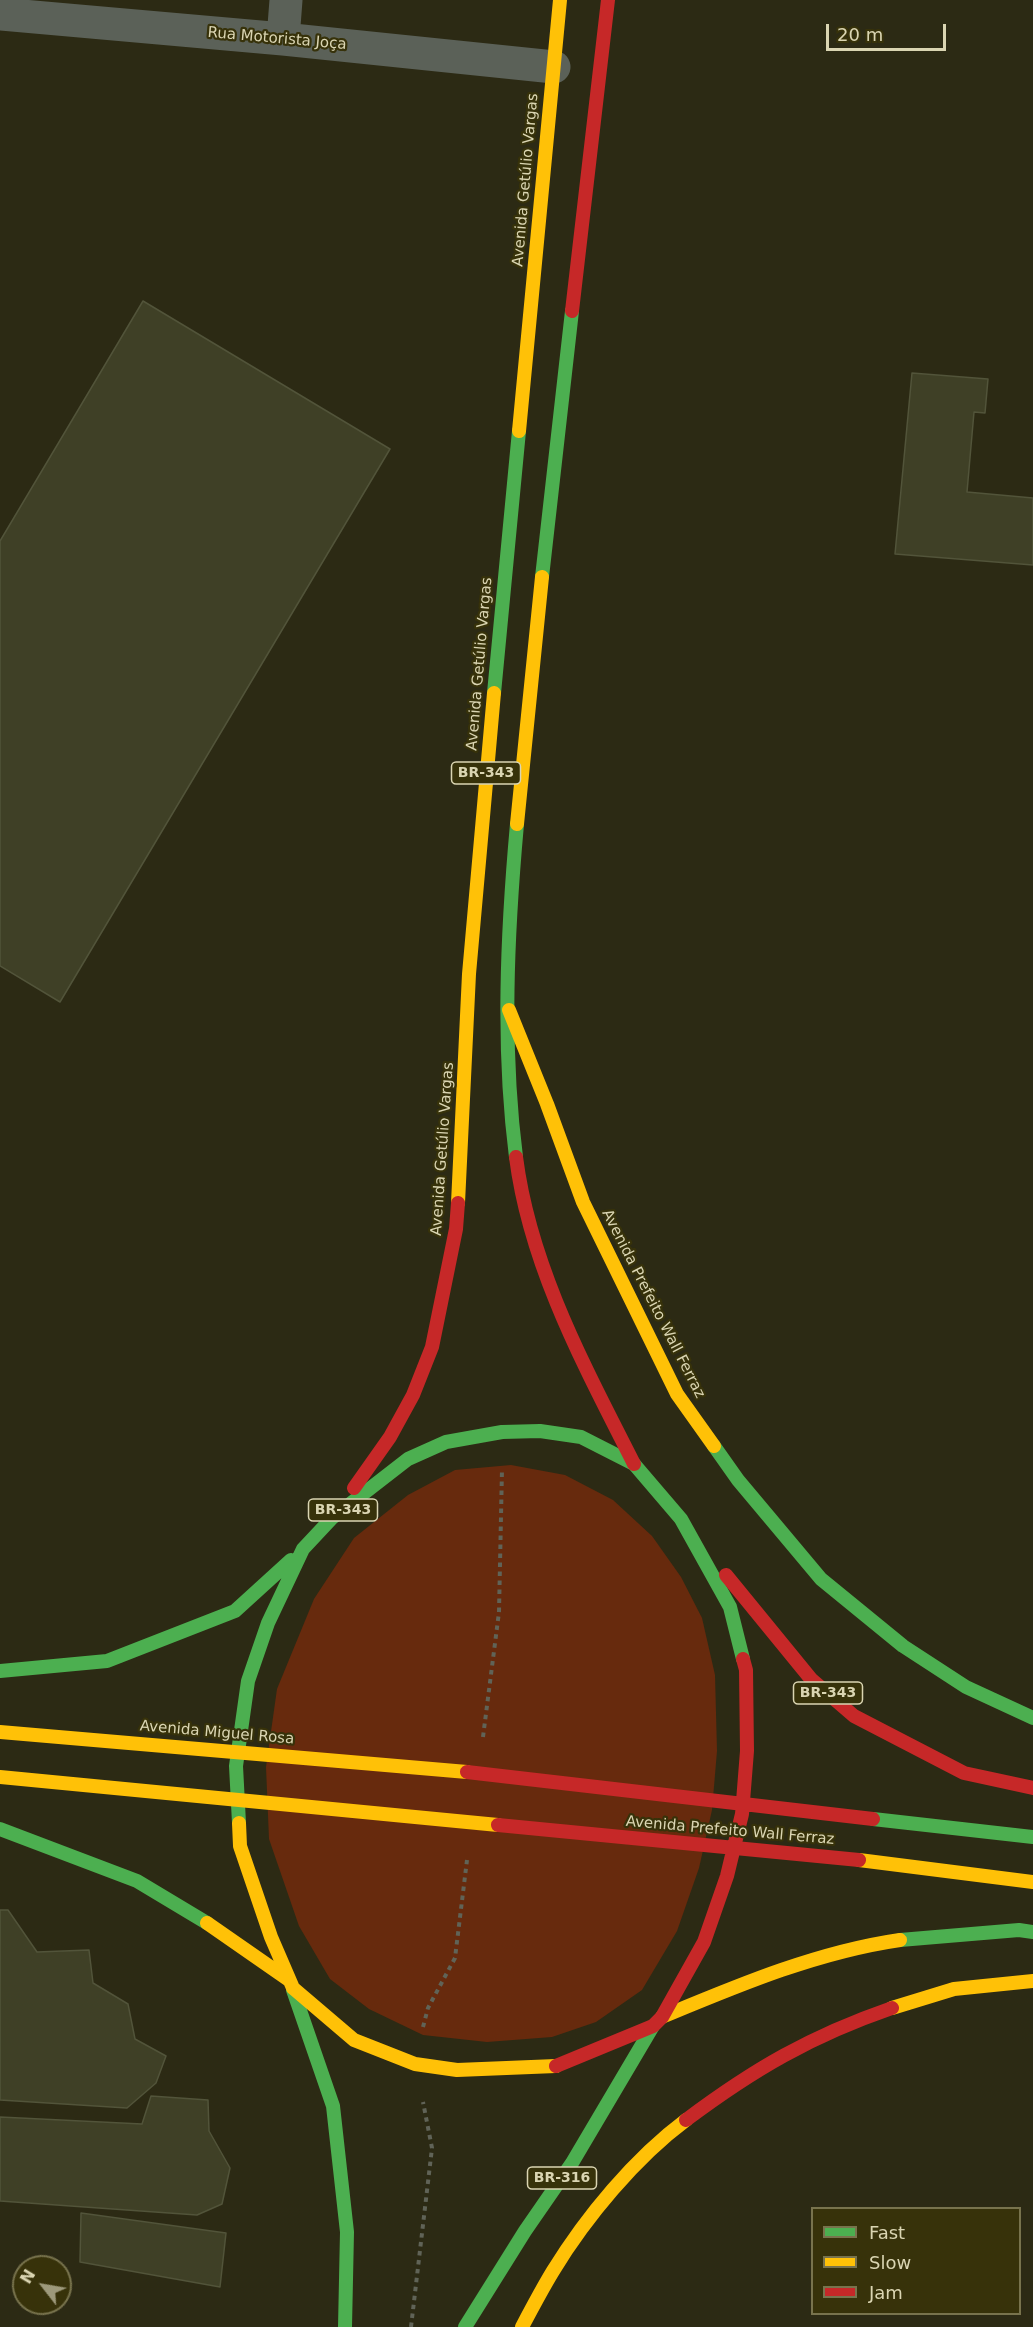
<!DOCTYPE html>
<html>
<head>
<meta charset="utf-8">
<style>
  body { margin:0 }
  #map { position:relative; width:1033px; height:2327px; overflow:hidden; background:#2c2a14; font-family:"DejaVu Sans",sans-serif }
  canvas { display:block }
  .legend { position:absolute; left:811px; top:2207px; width:210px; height:108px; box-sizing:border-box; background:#37320a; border:2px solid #78734d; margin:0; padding:8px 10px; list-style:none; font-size:18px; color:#dad5b2 }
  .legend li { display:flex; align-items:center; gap:12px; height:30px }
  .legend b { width:30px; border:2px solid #78734d }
  .north { position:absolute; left:12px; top:2255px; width:60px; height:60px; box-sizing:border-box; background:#37320a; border:2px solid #78734d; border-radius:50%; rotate:301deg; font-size:16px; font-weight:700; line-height:24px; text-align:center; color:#dad5b2 }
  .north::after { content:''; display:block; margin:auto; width:21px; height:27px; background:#9d997b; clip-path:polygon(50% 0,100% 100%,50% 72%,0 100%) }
  .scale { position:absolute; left:826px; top:24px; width:120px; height:27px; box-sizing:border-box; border:3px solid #dad5b2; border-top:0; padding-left:8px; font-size:18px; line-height:21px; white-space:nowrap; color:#dad5b2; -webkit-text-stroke:4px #37320a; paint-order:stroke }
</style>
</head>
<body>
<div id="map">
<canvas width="1033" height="2327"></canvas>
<ul class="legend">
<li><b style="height:8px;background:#4caf50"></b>Fast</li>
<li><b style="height:8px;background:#ffc107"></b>Slow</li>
<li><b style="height:8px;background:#c62828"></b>Jam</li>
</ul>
<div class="north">N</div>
<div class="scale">20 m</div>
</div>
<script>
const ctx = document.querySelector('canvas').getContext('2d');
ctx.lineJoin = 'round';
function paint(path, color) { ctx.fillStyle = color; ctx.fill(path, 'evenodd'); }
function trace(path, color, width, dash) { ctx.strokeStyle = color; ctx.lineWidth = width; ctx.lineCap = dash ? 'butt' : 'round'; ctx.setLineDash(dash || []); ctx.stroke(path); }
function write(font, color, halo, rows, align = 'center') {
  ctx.font = font + ' "DejaVu Sans",sans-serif'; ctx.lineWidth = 4.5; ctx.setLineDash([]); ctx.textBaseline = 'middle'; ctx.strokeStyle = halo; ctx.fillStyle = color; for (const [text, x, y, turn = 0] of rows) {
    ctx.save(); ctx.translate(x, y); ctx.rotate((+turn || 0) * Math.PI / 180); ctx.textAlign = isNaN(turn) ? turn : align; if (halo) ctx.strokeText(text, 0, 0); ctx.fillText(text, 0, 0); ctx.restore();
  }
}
paint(new Path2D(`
  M511,1465L565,1475L613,1500L652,1536L681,1577L702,1618L715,1675L717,1751L712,1810L699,1868L677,1931L642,1990L596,2022L552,2037L487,2042L423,2035L369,2009L330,1979L299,1926L269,1839L266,1767L277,1689L314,1599L354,1538L408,1495L455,1470Z`), '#672a0d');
const building = new Path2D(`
  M143,301L390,449L60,1002L0,966V541Z
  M912,373L988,379L985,413L974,412L967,492L1033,498V565L895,554Z
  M0,1910H8L37,1952L89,1950L93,1983L128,2004L135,2039L166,2056L156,2083L127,2108L0,2100Z
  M151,2096L208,2100L209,2131L230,2168L222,2204L197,2215L0,2201V2117L142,2124Z
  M81,2213L226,2233L220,2287L80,2262Z`);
paint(building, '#3f4026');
trace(building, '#52543a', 1.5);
trace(new Path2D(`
  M483,1737L499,1612L502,1469
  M423,2027L428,2008L455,1958L467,1860
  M411,2327L432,2148L423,2102`), '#606357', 4, [4.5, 4.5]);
trace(new Path2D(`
  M0,14L283,39L554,67
  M283,39L286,0`), '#5b6158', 33);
trace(new Path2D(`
  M542,577L572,311
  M494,693L519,431
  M516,1157C502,1047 507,935 517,824
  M540,1431L581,1437L634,1464L681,1519L730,1607L743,1659
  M714,1446L738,1480L821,1579L903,1646L966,1687L1033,1718
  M0,1671L107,1661L235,1611L291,1560
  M873,1819L1033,1837
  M239,1823L236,1766L248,1681L268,1623L303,1549L332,1518L408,1459L446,1442L502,1432L540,1431
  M0,1829L137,1881L207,1923
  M900,1940L1019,1930L1033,1932
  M293,1990L333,2106L347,2232L345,2327
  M465,2327L525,2231L572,2163L653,2026`), '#4caf50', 14);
trace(new Path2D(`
  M519,431L560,0
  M517,824L542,577
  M509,1010L547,1104L583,1202L677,1394L714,1446
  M458,1203L469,974L494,693
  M0,1732L467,1772
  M0,1777L498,1825
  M239,1823L240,1846L271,1937L293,1988L354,2040L415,2064L457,2070L556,2066
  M859,1860L1033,1882
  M207,1923L289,1980
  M892,2008L954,1989L1033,1981
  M662,2017C739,1985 817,1952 900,1940
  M522,2327C532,2308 542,2289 553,2271C586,2217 635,2158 686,2120`), '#ffc107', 14);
trace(new Path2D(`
  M572,311L608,0
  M516,1157C530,1267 585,1367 634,1464
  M354,1488L390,1437L413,1395L432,1347L456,1229L458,1203
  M726,1575L811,1679L854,1716L964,1773L1033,1788
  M467,1772L873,1819
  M498,1825L859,1860
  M556,2066L653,2026L662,2017L704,1942L727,1876L742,1814L747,1751L746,1670L743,1659
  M686,2120C754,2069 811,2036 892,2008`), '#c62828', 14);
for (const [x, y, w] of [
  [486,773,69],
  [343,1510,69],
  [828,1693,69],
  [562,2178,69]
]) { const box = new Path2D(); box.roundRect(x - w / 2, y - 11, w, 22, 4.5); ctx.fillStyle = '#37320a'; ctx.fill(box); trace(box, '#dad5b2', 1.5); }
write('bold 14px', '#dad5b2', null, [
  ["BR-343",486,773],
  ["BR-343",343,1510],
  ["BR-343",828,1693],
  ["BR-316",562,2178]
]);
write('15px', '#dad5b2', '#37320a', [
  ["Rua Motorista Joça",277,39,5],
  ["Avenida Getúlio Vargas",526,180,-85],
  ["Avenida Getúlio Vargas",480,664,-85],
  ["Avenida Getúlio Vargas",443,1149,-86],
  ["Avenida Prefeito Wall Ferraz",653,1304,63],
  ["Avenida Miguel Rosa",217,1733,5],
  ["Avenida Prefeito Wall Ferraz",730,1831,5]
]);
</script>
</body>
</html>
